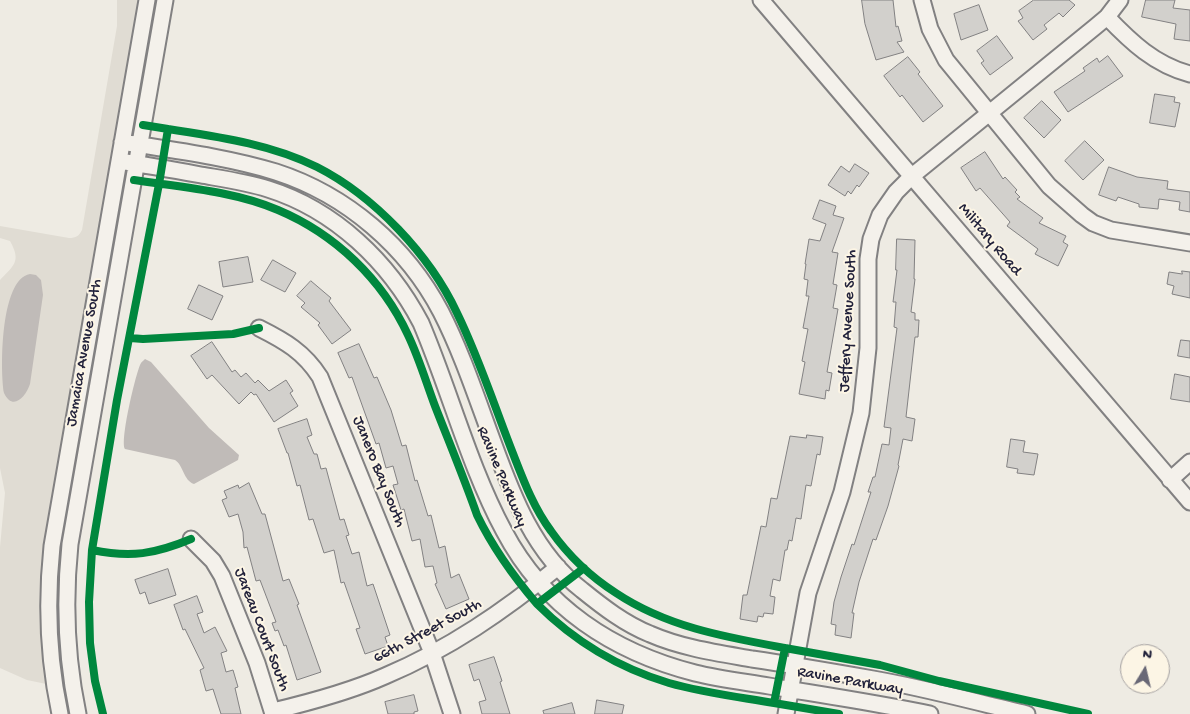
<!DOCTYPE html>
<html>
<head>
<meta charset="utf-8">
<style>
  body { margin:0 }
  #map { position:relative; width:1190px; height:714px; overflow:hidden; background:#eeebe3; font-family:"Gochi Hand",sans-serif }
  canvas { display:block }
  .north { position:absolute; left:1120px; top:644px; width:50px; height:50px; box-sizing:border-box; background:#fcf5e5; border:1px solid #a5a1a1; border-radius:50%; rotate:9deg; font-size:14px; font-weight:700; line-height:20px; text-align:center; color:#22223b }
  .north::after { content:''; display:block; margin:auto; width:18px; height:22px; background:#696876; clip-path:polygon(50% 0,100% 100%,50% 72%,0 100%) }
</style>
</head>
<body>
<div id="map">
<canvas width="1190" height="714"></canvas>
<div class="north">N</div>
</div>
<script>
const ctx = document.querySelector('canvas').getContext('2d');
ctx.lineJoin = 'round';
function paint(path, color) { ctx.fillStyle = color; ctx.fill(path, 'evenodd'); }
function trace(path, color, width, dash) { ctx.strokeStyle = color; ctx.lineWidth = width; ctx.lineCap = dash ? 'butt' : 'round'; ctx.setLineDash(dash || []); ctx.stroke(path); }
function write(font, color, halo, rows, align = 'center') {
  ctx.font = font + ' "Gochi Hand",sans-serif'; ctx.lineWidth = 4; ctx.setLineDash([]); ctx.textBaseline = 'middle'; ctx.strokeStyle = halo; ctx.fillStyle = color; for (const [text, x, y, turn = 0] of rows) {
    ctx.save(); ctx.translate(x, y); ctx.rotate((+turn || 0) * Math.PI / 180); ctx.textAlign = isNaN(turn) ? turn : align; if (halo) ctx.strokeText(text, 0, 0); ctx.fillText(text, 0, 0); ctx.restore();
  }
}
paint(new Path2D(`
  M117,0H142L59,478L51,685L27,680L0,668V547L5,493L0,468V280C13,266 22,262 10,241L0,238V226L69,238C76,238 79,236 82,230L117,26Z`), '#e0dcd3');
paint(new Path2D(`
  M30,274L36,275L41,280L43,295L30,384C26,396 13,412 4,393C0,370 0,279 30,274Z
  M145,359L151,362L209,428L239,455L238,460L194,484C183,480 184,466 175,460L125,449C120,440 135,377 140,365C142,361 142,362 145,359Z`), '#c0bbb8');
const building = new Path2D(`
  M862,0H893L896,27L898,26L902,41L897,42L904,52L876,60L865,24Z
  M1034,0H1069L1075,5L1063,17L1059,13L1044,25L1047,29L1033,40L1018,21L1023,18L1019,11Z
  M1146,0H1175L1173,8L1190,10V41L1174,39L1176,24L1142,17Z
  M979,5L988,30L961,40L954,14Z
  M997,36L1013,58L990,75L981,63L984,61L977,51Z
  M1108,56L1123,76L1068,112L1054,92L1085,71L1083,68L1097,58L1099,62Z
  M908,57L920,72L918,74L943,106L923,122L902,95L900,97L884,76Z
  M1155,94L1175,97L1174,102L1180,103L1175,127L1150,123Z
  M1042,101L1061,120L1044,138L1024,118Z
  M1085,141L1104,160L1083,180L1065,161Z
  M985,152L1003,179L1005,177L1017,190L1015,192L1020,197L1017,199L1043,218L1039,223L1066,236L1063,242L1068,245L1058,266L1035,254L1038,249L1007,226L1010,222L980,188L976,191L961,168Z
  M855,164L869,173L859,187L857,185L851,194L848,191L845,196L828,185L841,166L849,172Z
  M1109,167L1137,177L1168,181L1167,189L1190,192V212L1179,210L1180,202L1159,199L1158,209L1139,207V204L1118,197L1116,201L1099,195Z
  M820,200L836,206L833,215L844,218L832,252L838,253L833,284L837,285L833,308L838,309L827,372L832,373L829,391L826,390L825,399L799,394L805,362L802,361L808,329L803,328L809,296H806L808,280L804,279L806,264H805L809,239L820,241L826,224L813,219Z
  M897,239L915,240L914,279H915L911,312L915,313V320H919L918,337H915L906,417L915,419L912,441L903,439L898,465L899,466L888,506L876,540L873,539L859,582L852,613H854L851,638L835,635L836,625L831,624L834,602L841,577L852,544L854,545L871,492H868L873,477H875L882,444L889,445L891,428L884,427L897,328L894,327L896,302H893L897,270H896Z
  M248,257L253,282L223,287L219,262Z
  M273,260L296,273L285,292L261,280Z
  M1182,271L1190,272V298L1172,294L1174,286L1167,284L1169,272L1182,274Z
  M311,281L331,298L329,301L351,330L332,344L318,325L320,323L301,307L305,303L297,296Z
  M199,285L223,296L212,320L188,309Z
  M1181,340L1190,341V358L1178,356Z
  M212,342L232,372L235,370L241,377L246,373L255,383L258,380L269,391L286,380L293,391L290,393L298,406L274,422L256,394L254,395L251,392L239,404L212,375L207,379L191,356Z
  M359,344L374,378L377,377L391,410L402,446L406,445L415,481L417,480L428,516L431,515L439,548L445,546L451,578L459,574L469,599L446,609L435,584L437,583L433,566L425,567L420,539L412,541L404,509L401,510L393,485L398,484L393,466L386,468L379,443L376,444L352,377L349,378L338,353Z
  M1175,374L1190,377V402L1171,399Z
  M307,419L312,435L307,437L314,454H317L321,469L326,468L340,520L344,519L349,535L346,536L352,554L359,552L367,586L373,584L390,635L385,637L388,646L365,654L356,629L360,628L344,582L341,583L334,550L324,553L313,519L309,520L300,485L297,486L288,453H287L278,429Z
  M807,435L823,437L820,455L817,454L811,486L806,485L801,519L796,518L792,541L789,540L787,550H785L780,581L773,579L770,596L775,597L773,614L764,613L763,617L758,616L757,622L740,619L743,595H747L761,526L766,527L771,498L777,499L790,436L806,438Z
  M1011,439L1025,441L1023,452L1038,454L1034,475L1017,473L1018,469L1007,467Z
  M249,483L262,514H265L283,581L289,579L299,604L297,605L321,672L297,680L286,645L284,646L278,630L275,631L272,623L276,622L260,580L256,581L247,547L244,548L243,532L238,514L229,517L222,500L227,498L224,491L238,485L239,488Z
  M168,569L176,595L149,604L145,592L140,594L135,580Z
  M197,596L203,612L197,614L204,633L215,627L227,651L221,653L226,672L233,670L238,687L235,688L241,714H221L213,689L206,691L200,670L204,668L185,629L183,630L174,605Z
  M494,657L502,681L500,682L510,714H482L479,702L486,700L479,679L474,681L469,665Z
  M414,695L418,711L414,712V714H388L385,702Z
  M597,700L624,705L622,714H595Z
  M572,703L575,714H544L543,711Z`);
paint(building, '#d2d0cc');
trace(building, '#828182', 1);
const minor = new Path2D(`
  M761,0L1190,502
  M922,0L930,29L946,60L1049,186L1082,215L1093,223L1111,230L1190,243
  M1107,17C1131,42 1155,65 1190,74
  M122,142C172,150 227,157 276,172C347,195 407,247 441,312C462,353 477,399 493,442C513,497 534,553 582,590C603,607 625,624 650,634C682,648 718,653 752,659C792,665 833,672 873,679C925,688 975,702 1027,714
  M119,161C146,165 174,170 201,175C224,179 246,182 268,189C335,210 389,262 421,323C450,391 469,466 504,531C544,607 613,652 695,673C719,679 745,682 769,686C823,695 877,703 930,714
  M259,328C285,341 304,352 320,377L432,653L452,714
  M1170,480L1190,462
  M191,539L213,561L222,576L257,663L273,714
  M273,711C311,702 349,692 385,676C449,649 504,611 558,567
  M60,714C48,658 46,602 52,546L147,0
  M78,714C66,657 64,602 70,544L165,0
  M786,714L808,593L842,492L861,413L868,348V259L871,239L880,215L896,192L912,176L1095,27L1107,17L1120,0`);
trace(minor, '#828182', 19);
trace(minor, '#f4f1eb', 15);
trace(new Path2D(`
  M143,125C201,135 263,140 317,167C374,196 430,255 457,313C479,358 494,405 512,451C523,479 533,507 551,531C568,555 591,577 616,593C667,627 725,637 785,648
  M134,180C180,187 234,191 278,210C335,234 382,279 408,335C419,358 426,382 435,406C449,442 464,478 477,515C493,548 513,576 537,604L584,568
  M130,338L143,339L233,334L259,328
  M92,550C131,558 155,554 191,539
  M537,604C574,641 619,668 669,683C704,693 739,697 774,703
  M103,714L95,681L90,643L89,602L92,550L117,400L159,184L168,129
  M839,714L774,703L785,648L880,665L939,681L1088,714`), '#00873e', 8);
write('16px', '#22223b', '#fcf5e5', [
  ["Military Road",989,240,50],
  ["Jeffery Avenue South",849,321,-87],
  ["Jamaica Avenue South",85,353,-80],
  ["Janero Bay South",378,472,68],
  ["Ravine Parkway",501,477,67],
  ["Jareau Court South",261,630,69],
  ["66th Street South",428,632,-28],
  ["Ravine Parkway",850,682,10]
]);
</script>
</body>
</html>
